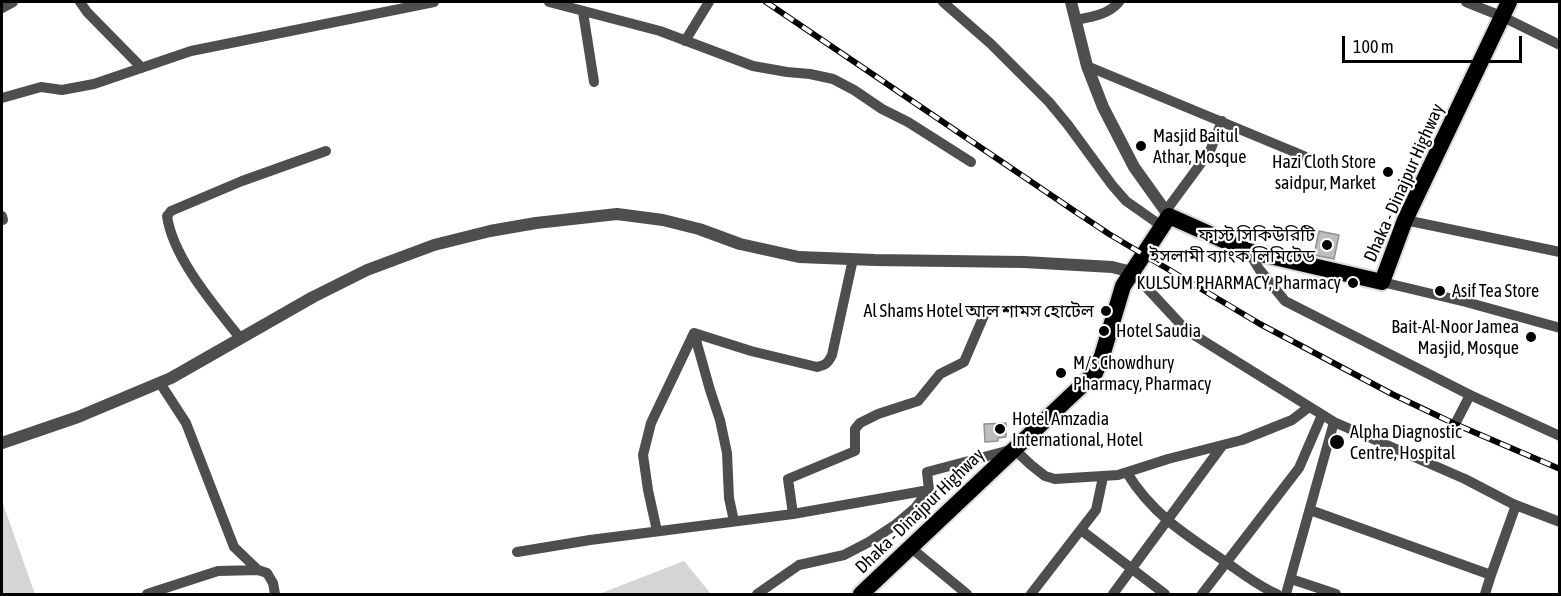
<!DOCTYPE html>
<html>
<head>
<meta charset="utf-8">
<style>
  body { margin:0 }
  #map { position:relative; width:1561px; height:596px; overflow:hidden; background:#fff; font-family:"Asap Condensed",sans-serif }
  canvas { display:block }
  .frame { position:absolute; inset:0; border:3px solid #000; pointer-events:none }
  .scale { position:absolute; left:1342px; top:36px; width:180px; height:27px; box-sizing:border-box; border:3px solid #000; border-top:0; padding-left:8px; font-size:18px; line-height:21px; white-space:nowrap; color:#000; -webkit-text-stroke:4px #fff; paint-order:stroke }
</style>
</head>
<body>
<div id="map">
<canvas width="1561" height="596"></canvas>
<div class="frame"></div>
<div class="scale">100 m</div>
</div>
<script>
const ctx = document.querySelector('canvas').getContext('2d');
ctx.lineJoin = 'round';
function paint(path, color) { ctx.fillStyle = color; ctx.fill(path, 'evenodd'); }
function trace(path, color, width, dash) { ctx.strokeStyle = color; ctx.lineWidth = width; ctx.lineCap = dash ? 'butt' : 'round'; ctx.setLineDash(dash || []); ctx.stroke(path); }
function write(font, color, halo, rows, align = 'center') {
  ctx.font = font + ' "Asap Condensed","Noto Sans Bengali",sans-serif'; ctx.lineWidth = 4.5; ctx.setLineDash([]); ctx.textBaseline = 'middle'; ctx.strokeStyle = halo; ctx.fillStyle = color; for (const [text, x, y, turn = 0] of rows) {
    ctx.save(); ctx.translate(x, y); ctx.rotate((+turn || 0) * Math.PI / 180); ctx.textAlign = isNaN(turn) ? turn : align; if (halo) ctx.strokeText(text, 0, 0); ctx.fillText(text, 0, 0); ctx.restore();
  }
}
paint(new Path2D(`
  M2,501L35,594H2Z
  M684,561L711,594H599Z`), '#d5d5d5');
const building = new Path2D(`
  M1319,231L1339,235L1334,259L1314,255Z
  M1006,423V437L998,438V441L985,442L984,424Z`);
paint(building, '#bebebe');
trace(building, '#929292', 1.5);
const trunk = new Path2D(`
  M861,594L1095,373L1102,356L1123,286L1169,216L1248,251L1382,282L1405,220L1509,2`);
trace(trunk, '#dbdbdb', 20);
trace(new Path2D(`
  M80,2L87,12L142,68
  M549,2L660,31L753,66L787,72L810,74L833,79L854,90L882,109L908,122L971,162
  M943,2L991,44L1049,102L1068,125L1112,185L1126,201L1163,227
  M1466,2L1501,16L1560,45
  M2,8L13,2
  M583,12L594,82
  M1075,20C1091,17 1108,15 1119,2
  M685,41L709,2
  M1087,66L1304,156
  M2,98L41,87L62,90L94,84L191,51L434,2
  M1165,212L1210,151L1222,121
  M2,216L3,220
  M1405,220L1560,252
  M1248,251L1259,269L1285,301L1470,395L1560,436
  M1132,272L1186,330L1334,422L1465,479L1513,504L1560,522
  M1382,282L1466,302L1560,328
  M694,333L710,390L720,420L727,453L729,498L734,521
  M240,338C214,305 173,258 167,216L171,211L242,181L326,151
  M1452,430L1470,395
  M1127,473C1153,515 1186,535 1226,562C1243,574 1258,586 1277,594
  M1310,510L1491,575
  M793,514L788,479L855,451V429L860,423L878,414L918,401L940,374L964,362L985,313
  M1081,530L1165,594
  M657,531L648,490L643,455L651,423L694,333L751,351L817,367C826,365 828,363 832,355L853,259
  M910,547L967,594
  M517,552L590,540L793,514L929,490L927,472L1014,449L1031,465L1045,476L1055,479L1118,475L1168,459L1242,440L1292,420L1309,407
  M258,570L267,573L273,583L275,594
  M1291,579L1336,594
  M147,594L218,571L258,570L234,547L186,423L160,383
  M757,594L799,565L844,555L869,542L895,525L915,508L929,490
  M1031,594L1096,510L1103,477
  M1113,594L1222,446
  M1202,594L1299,468L1322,415
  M1286,594L1334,422
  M1485,594L1491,575L1516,505`), '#4e4e4e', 10);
trace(new Path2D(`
  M1071,2L1087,66L1103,107L1134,167L1169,216
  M2,443L78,417L171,378L313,297L367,270L434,245L490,231L536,223L617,214L663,220L699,229L740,244L799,257L875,260L1024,262L1112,267L1132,272`), '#4e4e4e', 12);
trace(trunk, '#000', 16);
const rail = new Path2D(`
  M766,2L1070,208L1109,234L1260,324L1392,394L1455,424L1560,469`);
trace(rail, '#000', 6);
trace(rail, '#fff', 4, [11]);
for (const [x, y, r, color] of [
  [1141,146,6,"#000"],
  [1388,172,6,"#000"],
  [1327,245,6,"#000"],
  [1353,283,6,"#000"],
  [1440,291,6,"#000"],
  [1106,311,6,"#000"],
  [1104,331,6,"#000"],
  [1531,337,6,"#000"],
  [1061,373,6,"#000"],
  [1000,429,6,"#000"],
  [1337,442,8,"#000"]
]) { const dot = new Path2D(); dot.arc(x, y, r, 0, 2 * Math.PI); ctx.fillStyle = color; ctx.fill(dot); trace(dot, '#fff', 2); }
write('18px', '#000', '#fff', [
  ["Masjid Baitul",1153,136],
  ["Athar, Mosque",1153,157],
  ["Hazi Cloth Store",1376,162,"right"],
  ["saidpur, Market",1376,183,"right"],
  ["ফাস্ট সিকিউরিটি",1315,235,"right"],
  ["ইসলামী ব্যাংক লিমিটেড",1315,256,"right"],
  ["KULSUM PHARMACY, Pharmacy",1341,283,"right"],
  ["Asif Tea Store",1452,291],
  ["Al Shams Hotel আল শামস হোটেল",1094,311,"right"],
  ["Bait-Al-Noor Jamea",1519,327,"right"],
  ["Masjid, Mosque",1519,348,"right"],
  ["Hotel Saudia",1116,331],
  ["M/s Chowdhury",1073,363],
  ["Pharmacy, Pharmacy",1073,384],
  ["Hotel Amzadia",1012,419],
  ["International, Hotel",1012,440],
  ["Alpha Diagnostic",1350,432],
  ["Centre, Hospital",1350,453]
], 'left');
write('18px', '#000', '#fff', [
  ["Dhaka - Dinajpur Highway",1404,183,-66],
  ["Dhaka - Dinajpur Highway",920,511,-44]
]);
</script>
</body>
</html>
